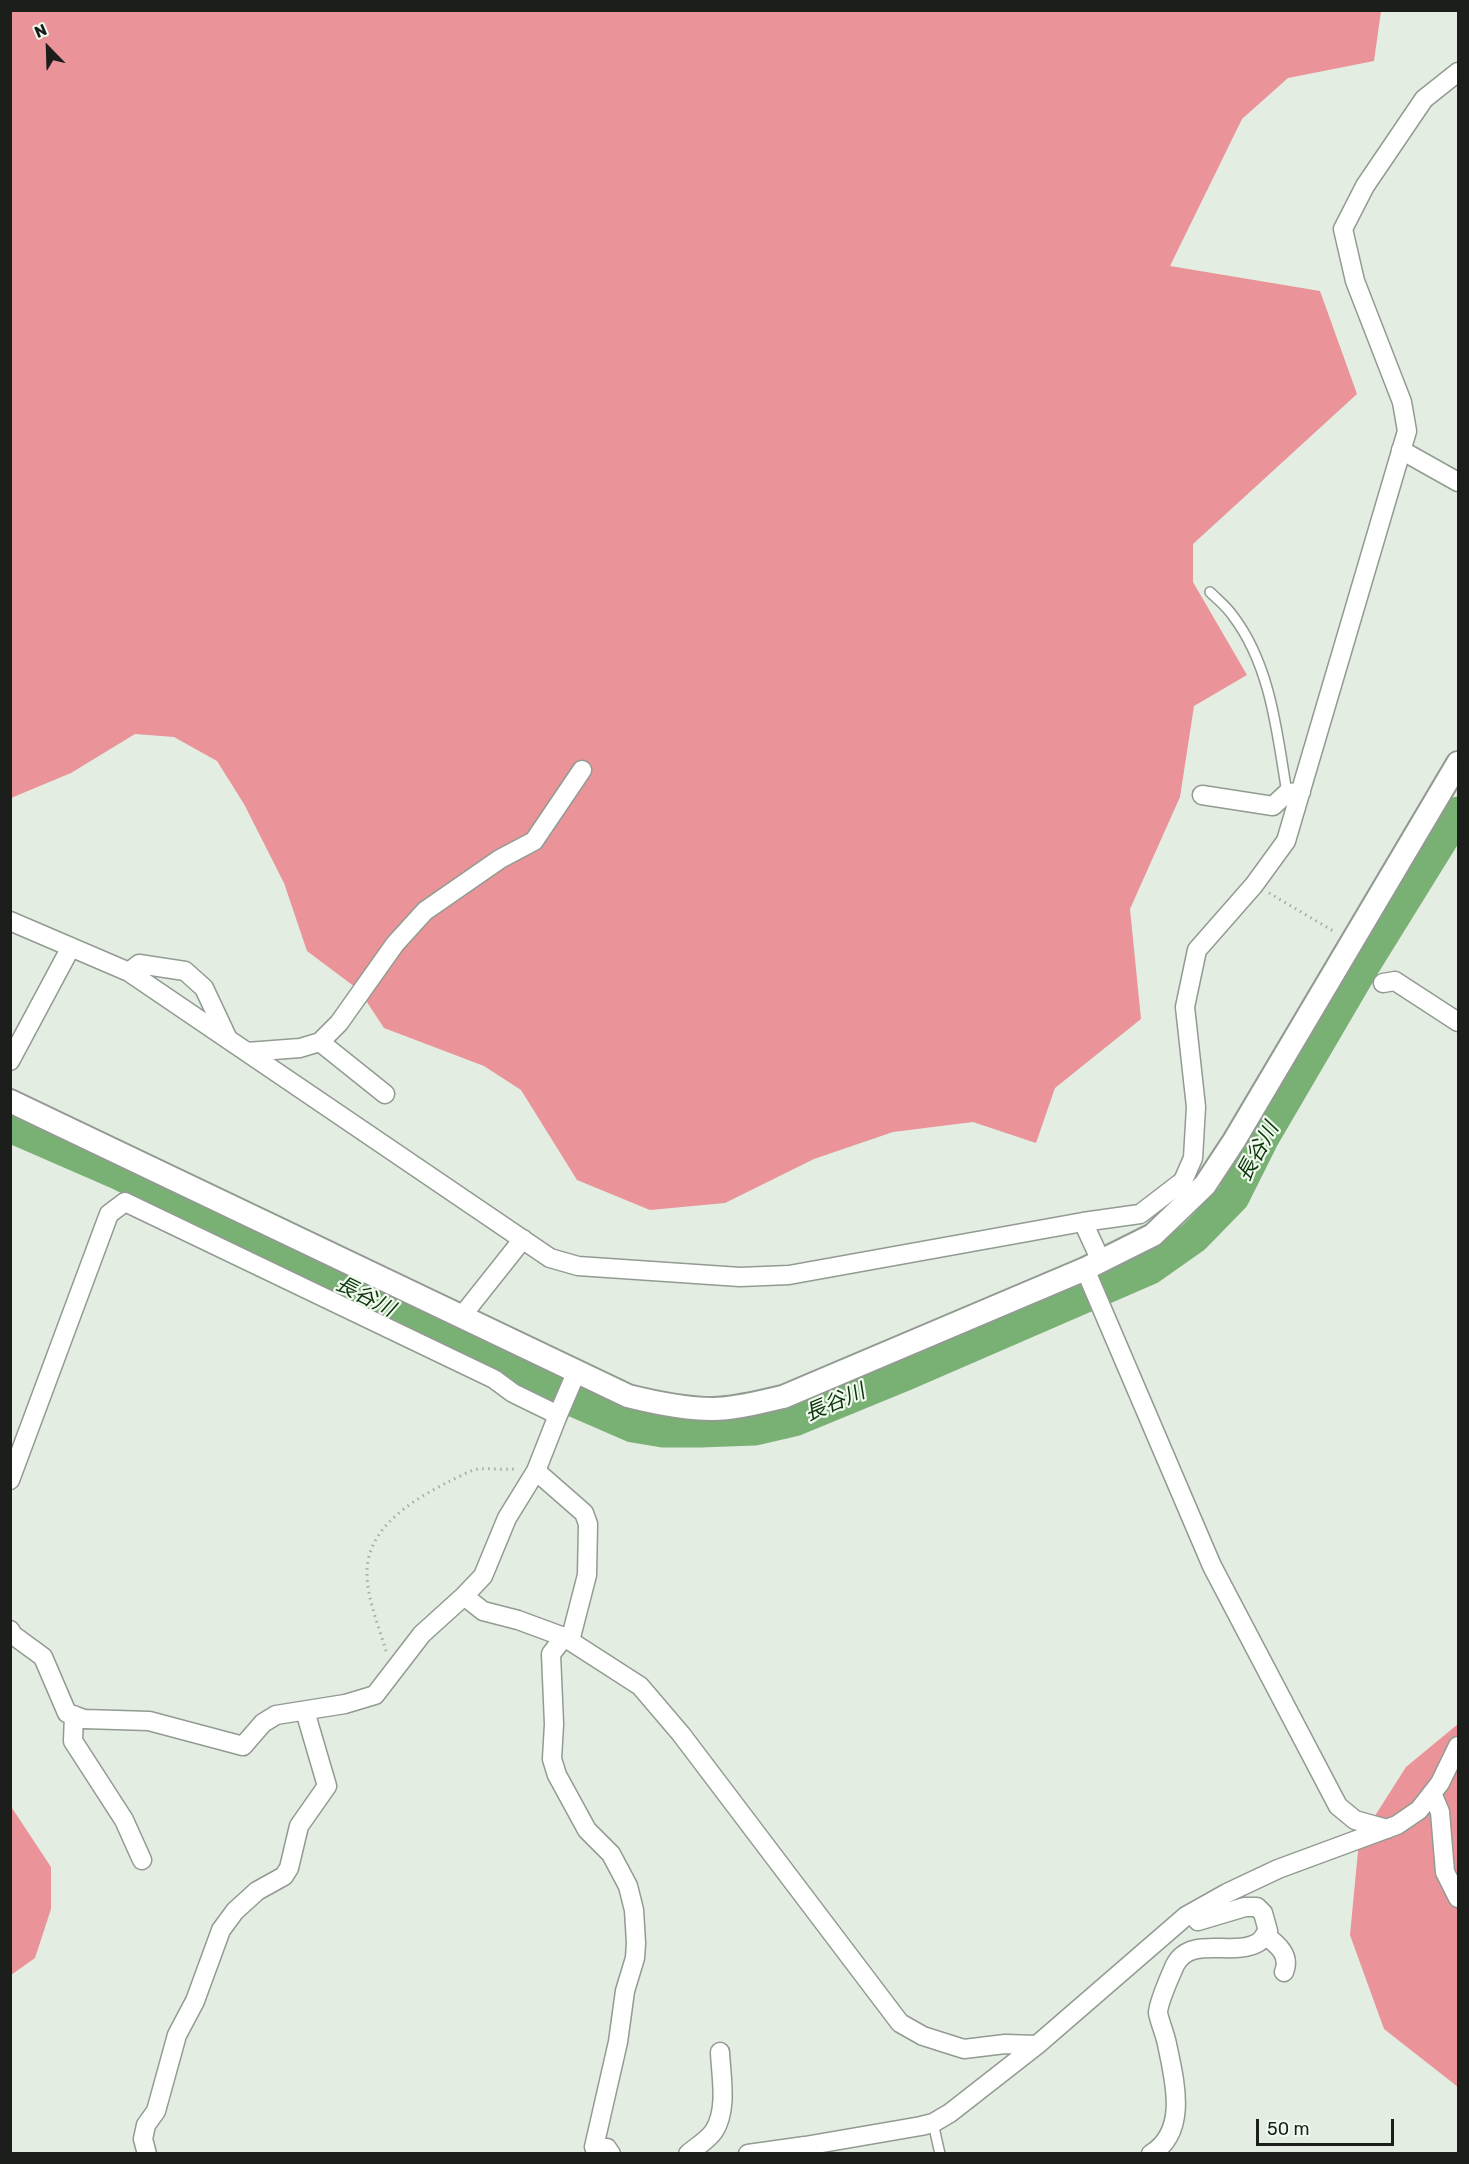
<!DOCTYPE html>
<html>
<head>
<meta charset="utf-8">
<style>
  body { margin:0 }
  #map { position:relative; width:1469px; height:2164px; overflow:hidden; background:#e3ede2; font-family:Rubik,sans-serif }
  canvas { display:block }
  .frame { position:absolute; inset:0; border:12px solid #1b1e1a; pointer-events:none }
  .north { position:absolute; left:18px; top:18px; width:60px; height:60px; -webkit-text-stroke:4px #f0faef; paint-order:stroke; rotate:337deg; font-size:16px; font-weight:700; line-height:24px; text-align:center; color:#1b1e1a }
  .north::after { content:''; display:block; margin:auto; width:21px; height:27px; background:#1b1e1a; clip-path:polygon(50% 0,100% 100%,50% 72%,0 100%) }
  .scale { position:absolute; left:1256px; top:2119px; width:138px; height:27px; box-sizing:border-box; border:3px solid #1b1e1a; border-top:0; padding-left:8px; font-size:18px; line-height:21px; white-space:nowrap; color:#1b1e1a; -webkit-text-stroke:4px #f0faef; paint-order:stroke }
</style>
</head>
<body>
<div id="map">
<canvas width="1469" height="2164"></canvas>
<div class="frame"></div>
<div class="north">N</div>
<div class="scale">50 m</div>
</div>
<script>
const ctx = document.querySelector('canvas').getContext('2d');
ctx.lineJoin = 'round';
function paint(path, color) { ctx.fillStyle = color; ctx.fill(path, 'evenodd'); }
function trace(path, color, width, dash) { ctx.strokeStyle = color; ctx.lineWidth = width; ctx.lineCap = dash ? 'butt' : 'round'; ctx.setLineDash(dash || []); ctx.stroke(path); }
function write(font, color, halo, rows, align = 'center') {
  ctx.font = font + ' Rubik,"Noto Sans JP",sans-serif'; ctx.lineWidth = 4.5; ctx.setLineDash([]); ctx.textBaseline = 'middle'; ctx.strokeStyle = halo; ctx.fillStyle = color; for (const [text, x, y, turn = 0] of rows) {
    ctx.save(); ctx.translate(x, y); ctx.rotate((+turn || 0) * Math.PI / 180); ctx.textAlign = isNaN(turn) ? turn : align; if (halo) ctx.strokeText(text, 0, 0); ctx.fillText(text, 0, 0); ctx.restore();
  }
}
paint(new Path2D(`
  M11,11H1381L1374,61L1288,78L1242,119L1170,266L1320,291L1357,394L1193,544V582L1247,675L1194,706L1180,797L1130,909L1141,1019L1055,1088L1036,1143L973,1122L893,1132L814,1159L725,1203L650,1210L577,1180L521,1090L484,1066L384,1028L359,990L307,951L284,883L244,804L217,761L174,737L135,734L71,773L11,798Z
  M1458,1724V2087L1384,2029L1350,1935L1359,1841L1406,1767Z
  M10,1805L51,1867V1909L35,1958L11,1975Z`), '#ea9399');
trace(new Path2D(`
  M10,1126L118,1173L534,1383L633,1426L663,1431H700L755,1429L794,1420L906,1374L1150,1268L1194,1237L1233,1197L1262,1139L1365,963L1458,813`), '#79b174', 33);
const service = new Path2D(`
  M1210,592C1218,600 1227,607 1233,616C1271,666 1277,733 1287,793
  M933,2123L940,2154`);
const minor = new Path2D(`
  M1401,450L1458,482
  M1202,795L1273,806L1287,793L1301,792
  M10,921L129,972L550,1258L578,1266L740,1277L789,1275L1083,1222L1140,1214L1183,1181L1193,1158L1196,1107L1185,1007L1197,950L1254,885L1286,841L1407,431L1402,402L1355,281L1343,229L1365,186L1424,99L1458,72
  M129,972L139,964L185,971L204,988L227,1037
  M1383,983L1395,981L1458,1022
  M320,1042L385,1094
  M247,1052L300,1048L320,1042L339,1023L395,944L425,911L500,859L534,841L582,770
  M10,1061L71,947
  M1083,1222L1101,1261
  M1085,1269L1212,1566L1338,1806L1355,1820L1387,1829
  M461,1317L523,1239
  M536,1471L584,1513L588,1524L587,1575L570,1641
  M10,1480L109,1214L125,1202L494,1379L513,1393L558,1415L576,1373
  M464,1596L483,1611L518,1620L564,1637L640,1686L681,1734L900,2023L923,2036L964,2049L1005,2044L1037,2045
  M10,1630L13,1635L43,1657L67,1713L84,1719L149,1721L243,1746L263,1723L276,1715L345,1704L375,1695L422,1634L464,1596L483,1576L507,1518L536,1471L558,1415
  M564,1637L551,1654L554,1724L552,1759L557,1775L587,1830L611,1854L628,1886L634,1910L636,1943L635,1958L625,1991L618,2042L594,2147L607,2148L611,2154
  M74,1715L73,1741L124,1820L142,1860
  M1432,1793L1440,1812L1445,1872L1458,1898
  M1265,1935C1277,1944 1291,1955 1284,1972
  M147,2154L143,2139L146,2125L156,2111L177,2035L195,2001L221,1930L235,1911L257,1891L284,1876L289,1868L299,1826L327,1786L305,1711
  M688,2154C696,2147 708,2140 714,2131C728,2109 721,2077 720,2052
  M748,2154L805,2146L921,2126L933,2123L950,2113L1037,2045L1186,1916L1227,1893L1278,1869L1397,1825L1419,1810L1440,1783L1458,1746
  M1151,2154C1189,2131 1174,2079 1167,2044C1165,2034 1160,2023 1158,2013C1158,2004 1171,1974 1175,1965C1191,1934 1234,1958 1259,1942C1262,1940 1265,1934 1268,1931L1263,1913L1257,1907H1245L1198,1921L1192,1913`);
const tertiary = new Path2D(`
  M10,1101L628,1396C656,1403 684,1409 713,1409C736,1409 760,1402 783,1397L1085,1269L1153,1235L1205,1185L1234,1141L1458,763`);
trace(service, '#929b91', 12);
trace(minor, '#929b91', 21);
trace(tertiary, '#929b91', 26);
trace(new Path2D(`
  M1269,893L1335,932
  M386,1651C378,1623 363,1590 368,1561C375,1522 417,1498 448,1482C457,1478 468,1471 478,1469C490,1468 503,1470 515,1469`), '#a5ada4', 3, [1.5, 4.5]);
trace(service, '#fff', 9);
trace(minor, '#fff', 18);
trace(tertiary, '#fff', 22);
write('italic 21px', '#0d350b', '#f0faef', [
  ["長谷川",1258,1152,-61],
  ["長谷川",365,1297,27],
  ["長谷川",835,1403,-23]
]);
</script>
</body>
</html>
